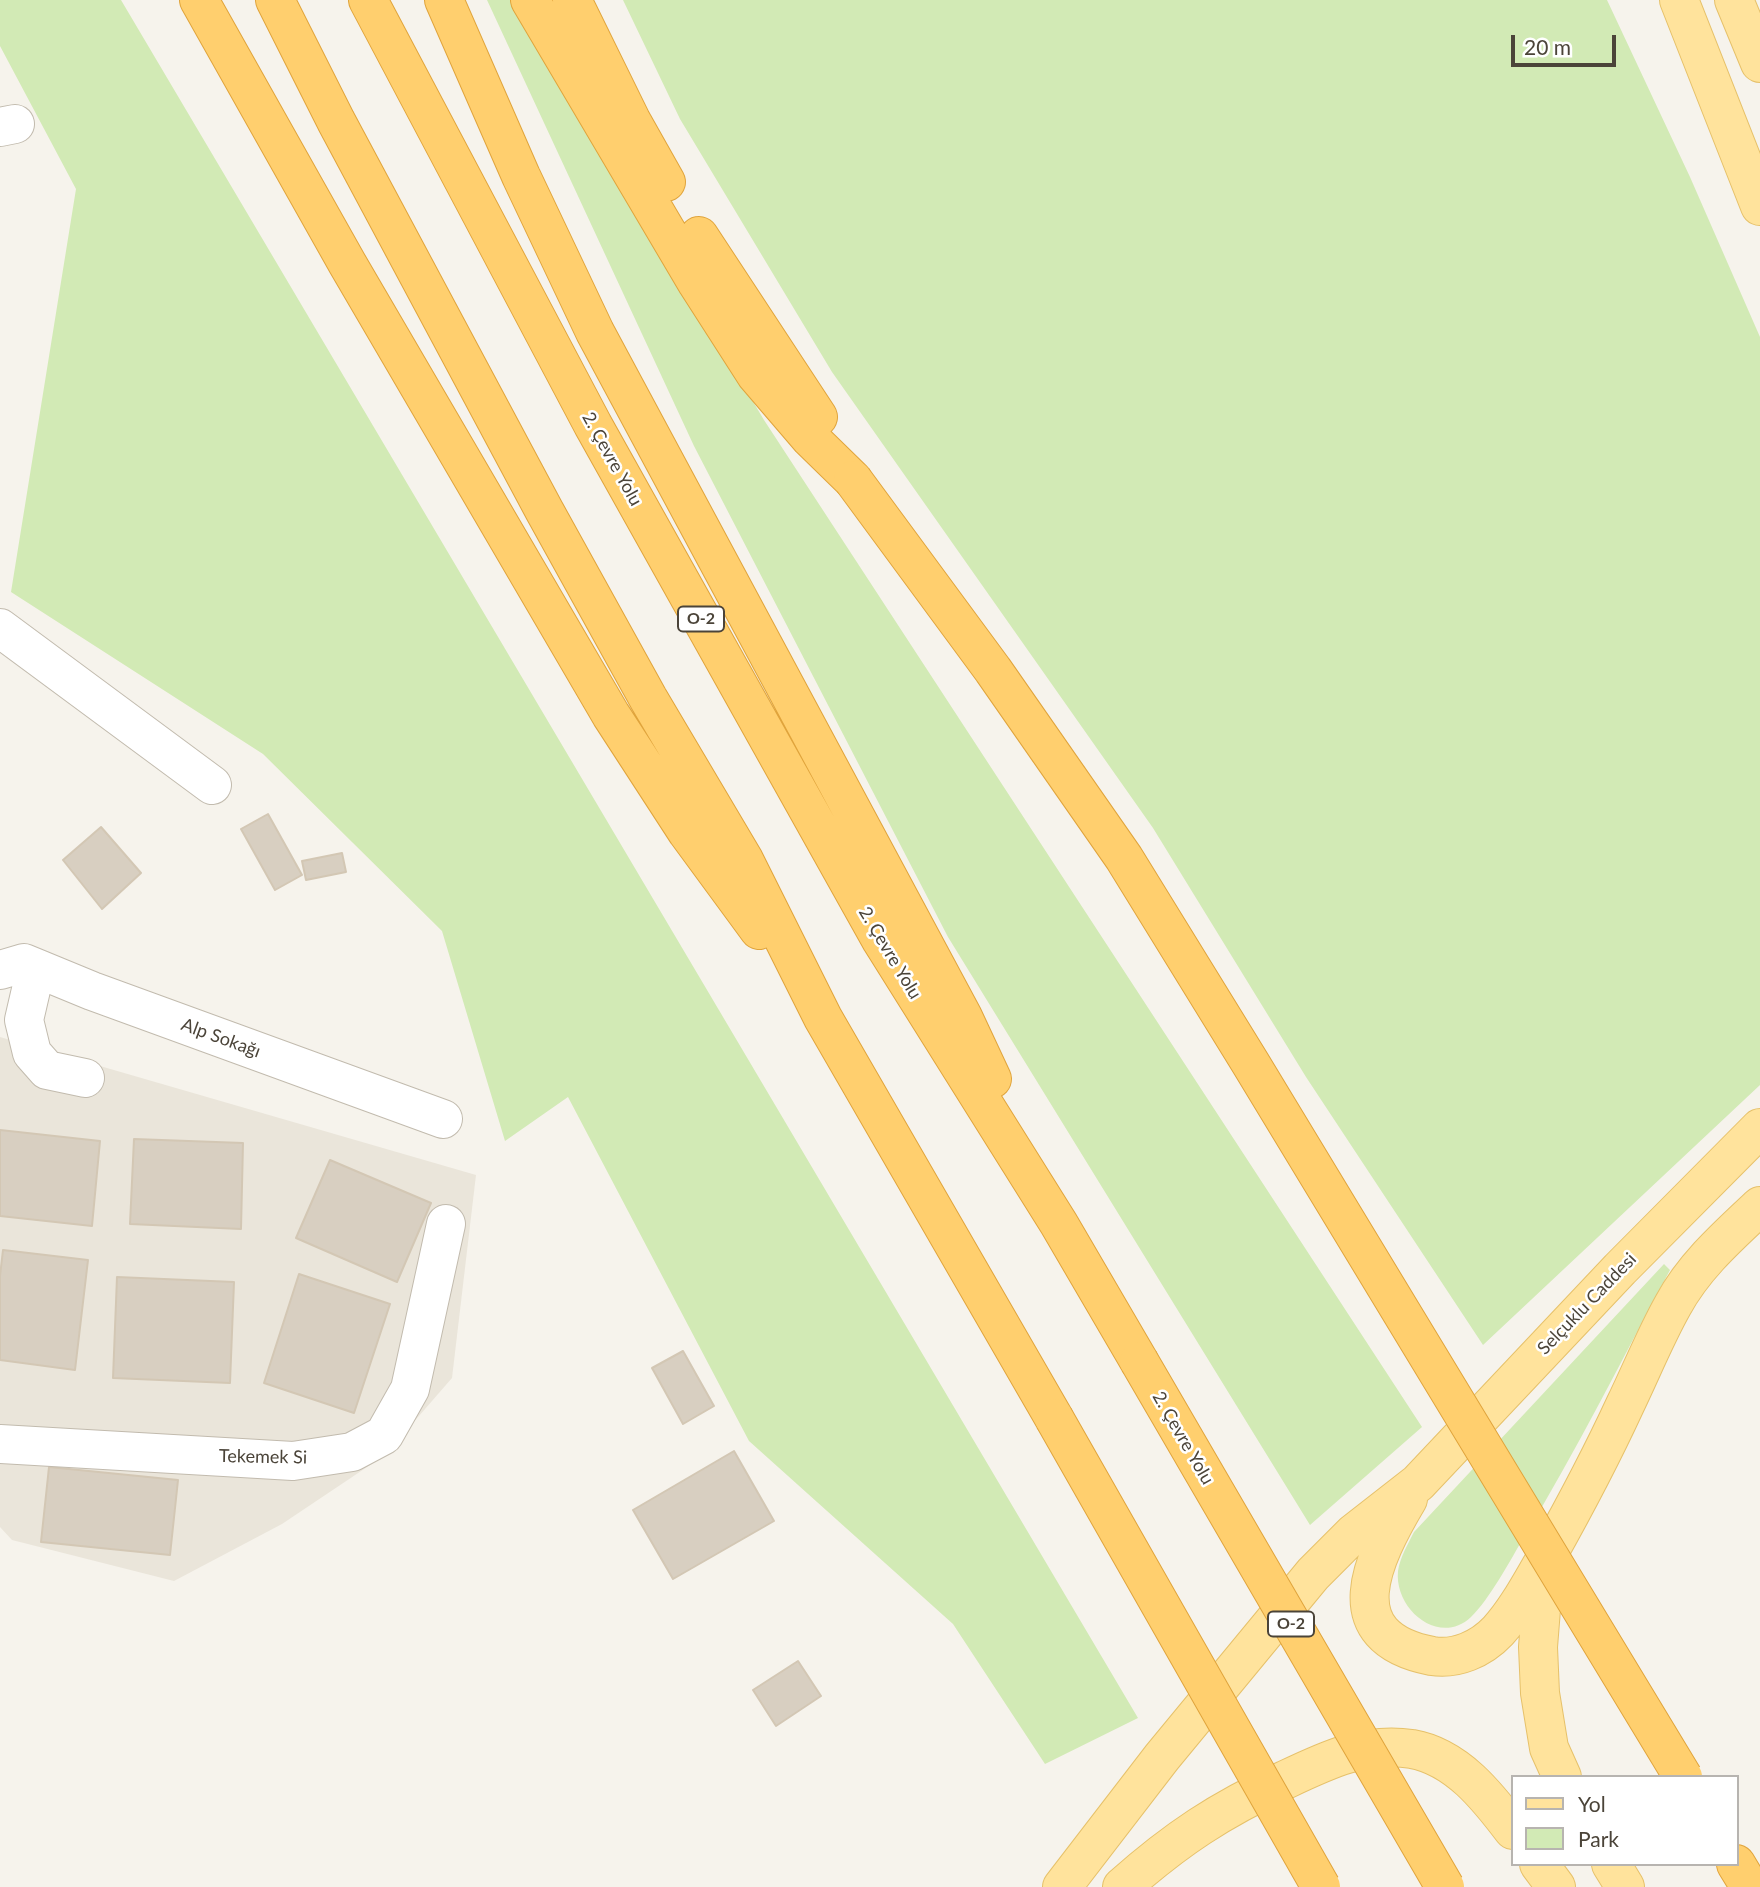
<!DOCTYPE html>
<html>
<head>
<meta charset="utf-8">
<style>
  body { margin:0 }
  #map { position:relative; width:1760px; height:1887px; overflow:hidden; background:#f6f3ec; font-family:Lato,sans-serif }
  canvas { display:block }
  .legend { position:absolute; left:1511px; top:1775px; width:228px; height:91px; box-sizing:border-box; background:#fff; border:2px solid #b7b4b0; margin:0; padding:9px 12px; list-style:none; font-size:21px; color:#4b4439 }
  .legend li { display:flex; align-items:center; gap:14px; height:35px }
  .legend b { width:35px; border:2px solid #b7b4b0 }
  .scale { position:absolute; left:1511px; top:35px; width:105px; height:32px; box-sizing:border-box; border:4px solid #4b4439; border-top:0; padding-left:9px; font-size:21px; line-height:24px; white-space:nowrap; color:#4b4439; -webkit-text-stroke:5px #fff; paint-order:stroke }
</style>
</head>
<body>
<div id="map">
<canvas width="1760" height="1887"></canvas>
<ul class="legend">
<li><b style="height:9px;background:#ffe39c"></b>Yol</li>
<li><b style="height:19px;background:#d2eab5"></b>Park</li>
</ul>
<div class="scale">20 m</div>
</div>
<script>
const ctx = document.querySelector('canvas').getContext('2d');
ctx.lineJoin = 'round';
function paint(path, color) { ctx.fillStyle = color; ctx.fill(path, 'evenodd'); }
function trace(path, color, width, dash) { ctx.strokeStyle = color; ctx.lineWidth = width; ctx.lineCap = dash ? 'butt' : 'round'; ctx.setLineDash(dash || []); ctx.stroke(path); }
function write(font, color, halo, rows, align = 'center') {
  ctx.font = font + ' Lato,sans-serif'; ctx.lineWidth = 5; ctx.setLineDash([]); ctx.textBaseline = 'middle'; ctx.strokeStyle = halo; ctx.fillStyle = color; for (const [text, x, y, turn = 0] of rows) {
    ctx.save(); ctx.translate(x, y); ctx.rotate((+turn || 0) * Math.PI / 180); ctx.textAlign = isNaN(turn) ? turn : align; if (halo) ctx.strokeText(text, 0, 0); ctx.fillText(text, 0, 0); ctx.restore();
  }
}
paint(new Path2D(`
  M0,1037L476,1175L452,1378L385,1455L282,1524L174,1581L12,1540L0,1527Z`), '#eae5da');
paint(new Path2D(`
  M0,0H121L1138,1718L1045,1764L953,1624L749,1441L568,1097L505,1141L442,931L263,754L11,592L76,189L0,46Z
  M487,0H513L764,420L1422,1427L1310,1525L948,937L694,446Z
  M623,0H1607L1690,177L1760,337V1085L1483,1345L1306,1077L1153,828L832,372L680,119Z
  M1664,1264L1670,1270C1622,1359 1577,1450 1524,1537C1511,1559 1489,1600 1471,1617C1439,1647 1394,1609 1398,1571C1400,1557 1408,1544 1414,1532Z`), '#d2eab5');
const building = new Path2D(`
  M268,814L302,875L275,890L241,829Z
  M101,827L141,873L102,909L63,860Z
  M342,853L346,872L306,880L302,861Z
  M0,1130L100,1141L92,1226L0,1216Z
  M134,1139L243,1143L241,1229L130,1224Z
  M330,1160L431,1203L397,1282L296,1238Z
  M3,1250L88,1260L75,1370L0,1360V1276Z
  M299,1274L390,1304L354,1413L264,1383Z
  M117,1277L234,1282L230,1383L113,1378Z
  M683,1351L714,1406L683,1424L652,1368Z
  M734,1451L774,1521L673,1579L633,1510Z
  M49,1467L178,1480L170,1555L41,1542Z
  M798,1661L821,1696L776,1726L753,1690Z`);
paint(building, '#d8cfc1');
trace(building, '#d3c7b4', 2);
const minor = new Path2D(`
  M0,127L15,124
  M0,628L212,785
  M36,968L24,1020L32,1053L47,1070L85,1078
  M0,970L24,963L92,991L443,1119
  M0,1444L293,1461L352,1452L384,1435L410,1389L446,1224`);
const major = new Path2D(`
  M1679,0L1760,206
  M1734,0L1760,63
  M1408,1499C1373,1558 1333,1637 1432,1656C1456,1660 1481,1649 1498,1631C1518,1609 1532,1581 1547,1556C1575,1506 1601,1457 1625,1405C1641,1372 1655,1337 1673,1305C1694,1266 1728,1236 1760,1206
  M1555,1568L1541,1609L1538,1647L1540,1693L1549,1748L1562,1777
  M1539,1864L1556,1887
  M1611,1864L1625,1887
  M1062,1887L1162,1757L1313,1574L1354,1533L1418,1483L1620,1269L1760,1128
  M1122,1887C1176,1839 1220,1810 1285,1780C1327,1760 1364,1742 1412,1749C1457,1757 1488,1797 1513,1830`);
const highway = new Path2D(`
  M199,0L347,263L611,715L687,832L759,930
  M275,0L336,121L544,510L648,698L744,860L823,1018L1054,1418
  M368,0L593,425L881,940L1059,1224L1139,1361
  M444,0L521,176L595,332L963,1017L992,1079
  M530,0L697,283L756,375L810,438L853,480
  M572,0L631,120L666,182
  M699,236L818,417
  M1736,1864L1750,1887`);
trace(minor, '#c2bbae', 40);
trace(major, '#e6c16a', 40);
trace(highway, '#e0a43c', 40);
trace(minor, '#fff', 38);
trace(major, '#ffe39c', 38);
trace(highway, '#ffcf6e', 38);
const highwayBridge = new Path2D(`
  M853,480L993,670L1124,858L1251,1064L1683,1777
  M1139,1361L1445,1887
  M1054,1418L1321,1887`);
trace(highwayBridge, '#e0a43c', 40, []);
trace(highwayBridge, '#ffcf6e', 38);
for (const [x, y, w] of [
  [701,619,46],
  [1291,1624,46]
]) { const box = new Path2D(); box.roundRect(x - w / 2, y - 12.5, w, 25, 5); ctx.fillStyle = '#fff'; ctx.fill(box); trace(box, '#4b4439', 2); }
write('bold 16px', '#4b4439', null, [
  ["O-2",701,619],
  ["O-2",1291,1624]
]);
write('18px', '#4b4439', '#fff', [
  ["2. Çevre Yolu",612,459,61],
  ["2. Çevre Yolu",890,953,59],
  ["Alp Sokağı",221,1038,20],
  ["Selçuklu Caddesi",1587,1304,-46],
  ["2. Çevre Yolu",1183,1438,60],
  ["Tekemek Si",263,1457,1]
]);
</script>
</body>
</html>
